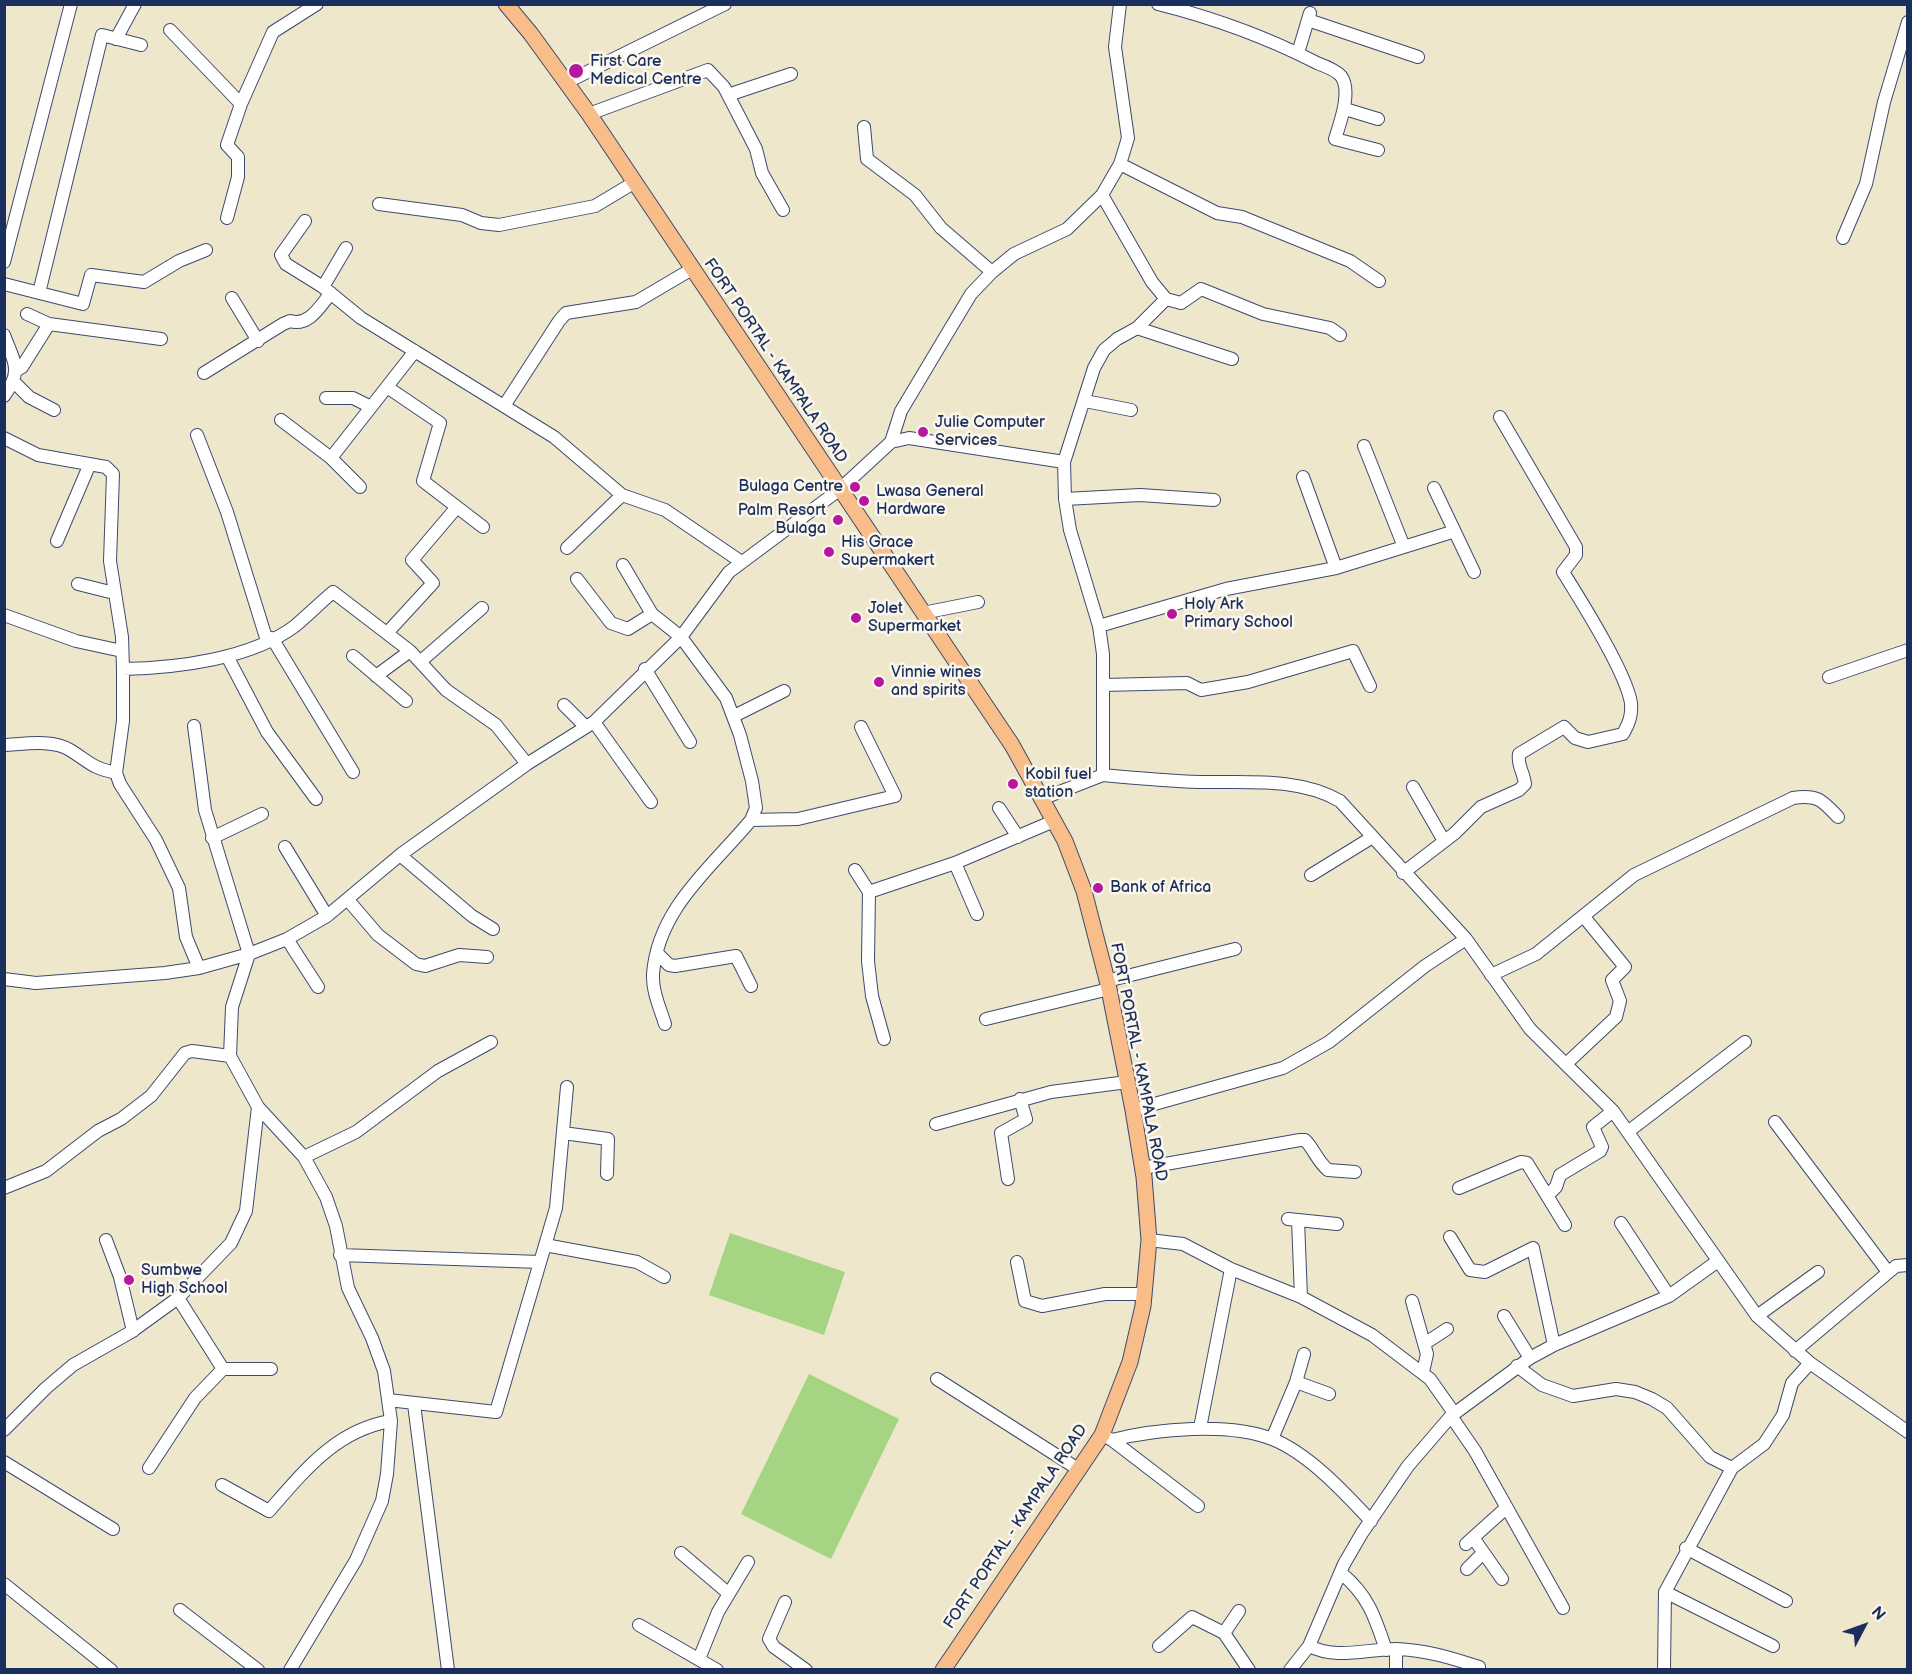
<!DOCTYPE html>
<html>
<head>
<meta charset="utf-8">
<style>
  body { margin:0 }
  #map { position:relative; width:1912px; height:1674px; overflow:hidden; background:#efe7cb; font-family:"Balsamiq Sans",sans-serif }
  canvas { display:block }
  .frame { position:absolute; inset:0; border:6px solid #1b2f5e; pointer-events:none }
  .north { position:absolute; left:1834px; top:1596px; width:60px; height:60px; -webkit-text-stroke:4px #fbf7ec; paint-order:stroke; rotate:49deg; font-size:16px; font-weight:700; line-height:24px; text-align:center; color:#1b2f5e }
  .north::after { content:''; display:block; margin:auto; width:21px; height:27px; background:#1b2f5e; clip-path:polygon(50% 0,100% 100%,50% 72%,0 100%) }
</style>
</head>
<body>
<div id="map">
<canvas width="1912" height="1674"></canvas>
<div class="frame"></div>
<div class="north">N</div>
</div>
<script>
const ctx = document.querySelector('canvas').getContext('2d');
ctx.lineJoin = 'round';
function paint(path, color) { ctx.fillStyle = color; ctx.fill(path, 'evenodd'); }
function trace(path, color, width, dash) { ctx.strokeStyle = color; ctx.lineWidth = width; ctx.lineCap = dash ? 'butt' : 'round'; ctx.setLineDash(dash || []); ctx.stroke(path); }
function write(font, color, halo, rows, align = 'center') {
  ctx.font = font + ' "Balsamiq Sans",sans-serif'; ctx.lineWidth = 5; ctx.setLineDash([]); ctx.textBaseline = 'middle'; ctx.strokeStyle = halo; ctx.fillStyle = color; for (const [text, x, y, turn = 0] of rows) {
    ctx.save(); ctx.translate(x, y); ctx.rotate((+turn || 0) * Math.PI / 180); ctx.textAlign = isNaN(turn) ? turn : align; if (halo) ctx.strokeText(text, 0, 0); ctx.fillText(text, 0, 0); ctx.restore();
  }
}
paint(new Path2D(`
  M730,1233L845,1272L824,1335L709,1295Z
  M809,1374L899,1419L831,1559L741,1514Z`), '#a5d583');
const minor = new Path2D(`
  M1158,4C1214,18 1266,37 1317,63C1325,66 1336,70 1341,76C1352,91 1340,123 1335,139L1378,150
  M1308,20L1418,57
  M170,30L241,104
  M116,39L135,4
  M1298,53L1310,13
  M567,82L725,4
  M728,95L791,74
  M1345,109L1378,119
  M589,114L708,70L724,87L756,149L762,173L783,210
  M864,127L867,159L915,195L941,228L992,272
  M1120,164L1217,213L1242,217L1350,261L1379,281
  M1102,195L1152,282L1166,299L1181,303L1201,289L1263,314L1330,328L1340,335
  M379,204L462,215L481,223L499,225L595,206L635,182
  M227,218L238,177V157L227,145L241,104L273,32L317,4
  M305,221L281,255L286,264L323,287L361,318L554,437L622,495L665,510L740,561
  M1843,238L1866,184L1884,102L1908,22
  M4,262L71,4
  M4,284L83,304L91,275L144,282L179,261L206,250
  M323,287L346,248
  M39,293L102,35L141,45
  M232,298L258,341
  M27,314L49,324L161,339
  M1137,328L1232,359
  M4,335C14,362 23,370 4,396
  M17,370L22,367L49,324
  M204,373L283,324L290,321C309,327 320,306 331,293
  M14,382L29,397L54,410
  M387,387L440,423L423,481L483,527
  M326,398H353L371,407
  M1085,401L1131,410
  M504,406L559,321L566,313L636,302L692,269
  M281,420L331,458L360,487
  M197,435L227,512L267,641
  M4,438L38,455L106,467L113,474L110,561L122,637L123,669V721L116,773L120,784L156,840L179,888L186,937L199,968
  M891,442L909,438L1064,462
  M1364,446L1404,547
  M331,458L415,351
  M1303,477L1336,568
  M1434,488L1474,572
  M1065,499L1140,495L1214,500
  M57,541L89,466
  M567,548L622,495
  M623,565L652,614L681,637L726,698L740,735L752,781L756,808L751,820C712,867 658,908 653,974C652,991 660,1008 665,1024
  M577,579L611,623L628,629L652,614
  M78,584L114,593
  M923,613L978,602
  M4,615L76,641L122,651
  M1099,626L1226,589L1336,568L1452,532
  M387,633L433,583L412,560L457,507
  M272,638L353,772
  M227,656L267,732L316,799
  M353,656L406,701
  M421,661L482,608
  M123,669C177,668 251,659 295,626C308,615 320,603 333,592L410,651L446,690L496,725L527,764
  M645,669L690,742
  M376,676L410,651
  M1829,677L1908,650
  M1103,685L1187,683L1201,690L1248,682L1353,651L1370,686
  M564,705L586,727
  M734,716L784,691
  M594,722L651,802
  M194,726L205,810L249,954L232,1007L230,1056L258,1107L304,1157L326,1197L336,1226L348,1288L372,1338L384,1371L391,1421L387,1474L382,1501L356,1560L290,1670
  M4,745C24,744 53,739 70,750C91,763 90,767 116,773
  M1103,775C1135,778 1168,781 1200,782C1246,783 1299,777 1340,801L1466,939L1530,1029L1613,1111L1757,1316L1810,1363L1908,1432
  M1413,787L1444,841
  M1044,798L1103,775V654L1099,626L1070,530L1065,499L1064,462L1094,368L1104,350L1117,339L1137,328L1166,299
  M999,808L1018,837
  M751,820L798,819L895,796L861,727
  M212,838L262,814
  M285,847L327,916
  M400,855L472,916L493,929
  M955,863L977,914
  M855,870L869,892L868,961L872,996L884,1039
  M1403,873L1455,833L1481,807L1519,790L1525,784C1524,773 1517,765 1519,754L1564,727L1575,738L1588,742L1623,734C1629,723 1632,716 1631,703C1626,672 1581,601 1563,572L1576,555V547L1500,417
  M1311,875L1371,838
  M869,892L955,863L1054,821
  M348,900L378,935L416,964L425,966L459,955L487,957
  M287,939L318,987
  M658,954L669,965L675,966L736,956L751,986
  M1491,975L1536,954L1634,875L1793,798C1817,794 1822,800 1838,817
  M4,979L36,983L165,973L199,968L249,954L287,939L327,916L400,855L527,764L594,722L681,637L729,572L839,490L891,442L901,411L941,344L971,294L992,272L1014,254L1067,229L1102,195L1120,164L1128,138L1115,47L1120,4
  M1107,981L1235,949
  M986,1019L1109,989
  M1566,1064L1616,1017L1620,1001L1612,980L1625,967L1584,917
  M1133,1110L1283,1068L1329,1042L1425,966L1466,939
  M1775,1122L1888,1272
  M936,1124L1051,1092L1127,1082
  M1629,1131L1745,1042
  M563,1133L608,1139L607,1174
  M304,1157L356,1132L438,1071L491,1042
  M1143,1168L1300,1140H1305C1314,1149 1317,1161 1328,1170L1355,1172
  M1008,1179L1001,1133L1026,1119L1020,1099
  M4,1188L46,1171L98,1131L121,1119L151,1096L185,1053L192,1051L230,1056
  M1459,1188L1521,1162L1527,1163L1565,1225
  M1547,1196L1556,1187L1560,1175L1600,1151L1602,1147L1593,1127L1613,1111
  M1288,1219L1337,1224
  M1298,1220L1301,1297
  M1621,1223L1669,1296
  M1450,1237L1470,1270L1485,1272L1533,1248L1554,1345
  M106,1240L120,1277L133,1331
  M1149,1240L1183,1244L1231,1269L1301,1297L1372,1335L1430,1379L1454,1413
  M545,1245L637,1262L664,1277
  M340,1255L540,1262
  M1017,1262L1025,1301L1042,1306L1105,1294H1143
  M1412,1301L1427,1354L1423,1372
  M1504,1316L1530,1358
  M1757,1316L1818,1272
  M1424,1344L1447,1329
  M1795,1351L1896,1266L1908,1265
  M1517,1366L1542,1385L1573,1396L1616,1389L1635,1392L1652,1399L1667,1408L1710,1457L1732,1468
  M223,1369H271
  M937,1379L1078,1469
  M1296,1382L1329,1394
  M388,1400L496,1412L556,1208L567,1087
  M414,1404L448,1670
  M1451,1416L1475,1451L1563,1608
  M1200,1428L1231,1269
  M4,1430L46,1388L73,1365L131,1332L178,1298L231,1243L246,1211L258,1107
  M1102,1435L1112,1440C1156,1429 1229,1422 1272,1439C1308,1453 1345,1493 1371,1521
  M1272,1439L1296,1382L1304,1354
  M1112,1440L1198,1506
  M4,1462L113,1529
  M149,1468L195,1398L223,1369L178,1298
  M222,1485L269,1511C304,1471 336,1430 391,1421
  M1474,1539L1502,1579
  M1466,1544L1506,1508
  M1686,1548L1786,1601
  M681,1553L728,1593
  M1467,1569L1482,1554
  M1341,1573C1368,1595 1375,1617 1386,1650
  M4,1584L111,1670
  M1665,1592L1773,1646
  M785,1602L769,1639L774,1647L806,1670
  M180,1610L258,1670
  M639,1625L717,1670
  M1224,1633L1239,1611
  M1159,1646L1192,1617L1224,1633L1249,1670
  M1309,1646C1337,1660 1366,1649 1396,1649C1426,1650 1452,1658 1479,1667V1670
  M1396,1649V1670
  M699,1659L718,1612L748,1562
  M1290,1670L1309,1646L1344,1564L1362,1533L1408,1466L1451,1416L1530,1358L1554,1345L1669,1296L1718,1261
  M1664,1670L1665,1592L1732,1468L1764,1444L1783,1415L1792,1383L1810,1363`);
const major = new Path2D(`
  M506,4L531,34L589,114L1012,745L1065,841L1084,891L1108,984L1133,1110L1144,1177L1149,1240L1143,1306L1130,1362L1102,1435L943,1670`);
trace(minor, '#3b4b6e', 14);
trace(major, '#3b4b6e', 17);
trace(minor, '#fff', 12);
trace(major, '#f9bd89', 15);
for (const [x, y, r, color] of [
  [576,71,8,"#b5179e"],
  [923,432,6,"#b5179e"],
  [855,487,6,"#b5179e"],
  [864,501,6,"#b5179e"],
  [838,520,6,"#b5179e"],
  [829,552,6,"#b5179e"],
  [1172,614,6,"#b5179e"],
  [856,618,6,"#b5179e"],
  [879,682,6,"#b5179e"],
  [1013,784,6,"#b5179e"],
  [1098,888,6,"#b5179e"],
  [129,1280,6,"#b5179e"]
]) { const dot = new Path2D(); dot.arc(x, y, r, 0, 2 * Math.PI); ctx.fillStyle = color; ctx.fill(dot); trace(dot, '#fbf7ec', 2); }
write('16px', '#1b2f5e', '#fbf7ec', [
  ["First Care",590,62],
  ["Medical Centre",590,80],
  ["Julie Computer",935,423],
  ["Services",935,441],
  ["Bulaga Centre",843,487,"right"],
  ["Lwasa General",876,492],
  ["Hardware",876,510],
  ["Palm Resort",826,511,"right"],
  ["Bulaga",826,529,"right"],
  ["His Grace",841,543],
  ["Supermakert",841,561],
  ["Holy Ark",1184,605],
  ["Primary School",1184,623],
  ["Jolet",868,609],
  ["Supermarket",868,627],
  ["Vinnie wines",891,673],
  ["and spirits",891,691],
  ["Kobil fuel",1025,775],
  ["station",1025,793],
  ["Bank of Africa",1110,888],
  ["Sumbwe",141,1271],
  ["High School",141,1289]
], 'left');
write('16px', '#1b2f5e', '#fbf7ec', [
  ["FORT PORTAL - KAMPALA ROAD",775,361,56],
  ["FORT PORTAL - KAMPALA ROAD",1138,1062,79],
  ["FORT PORTAL - KAMPALA ROAD",1016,1527,-56]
]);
</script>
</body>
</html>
